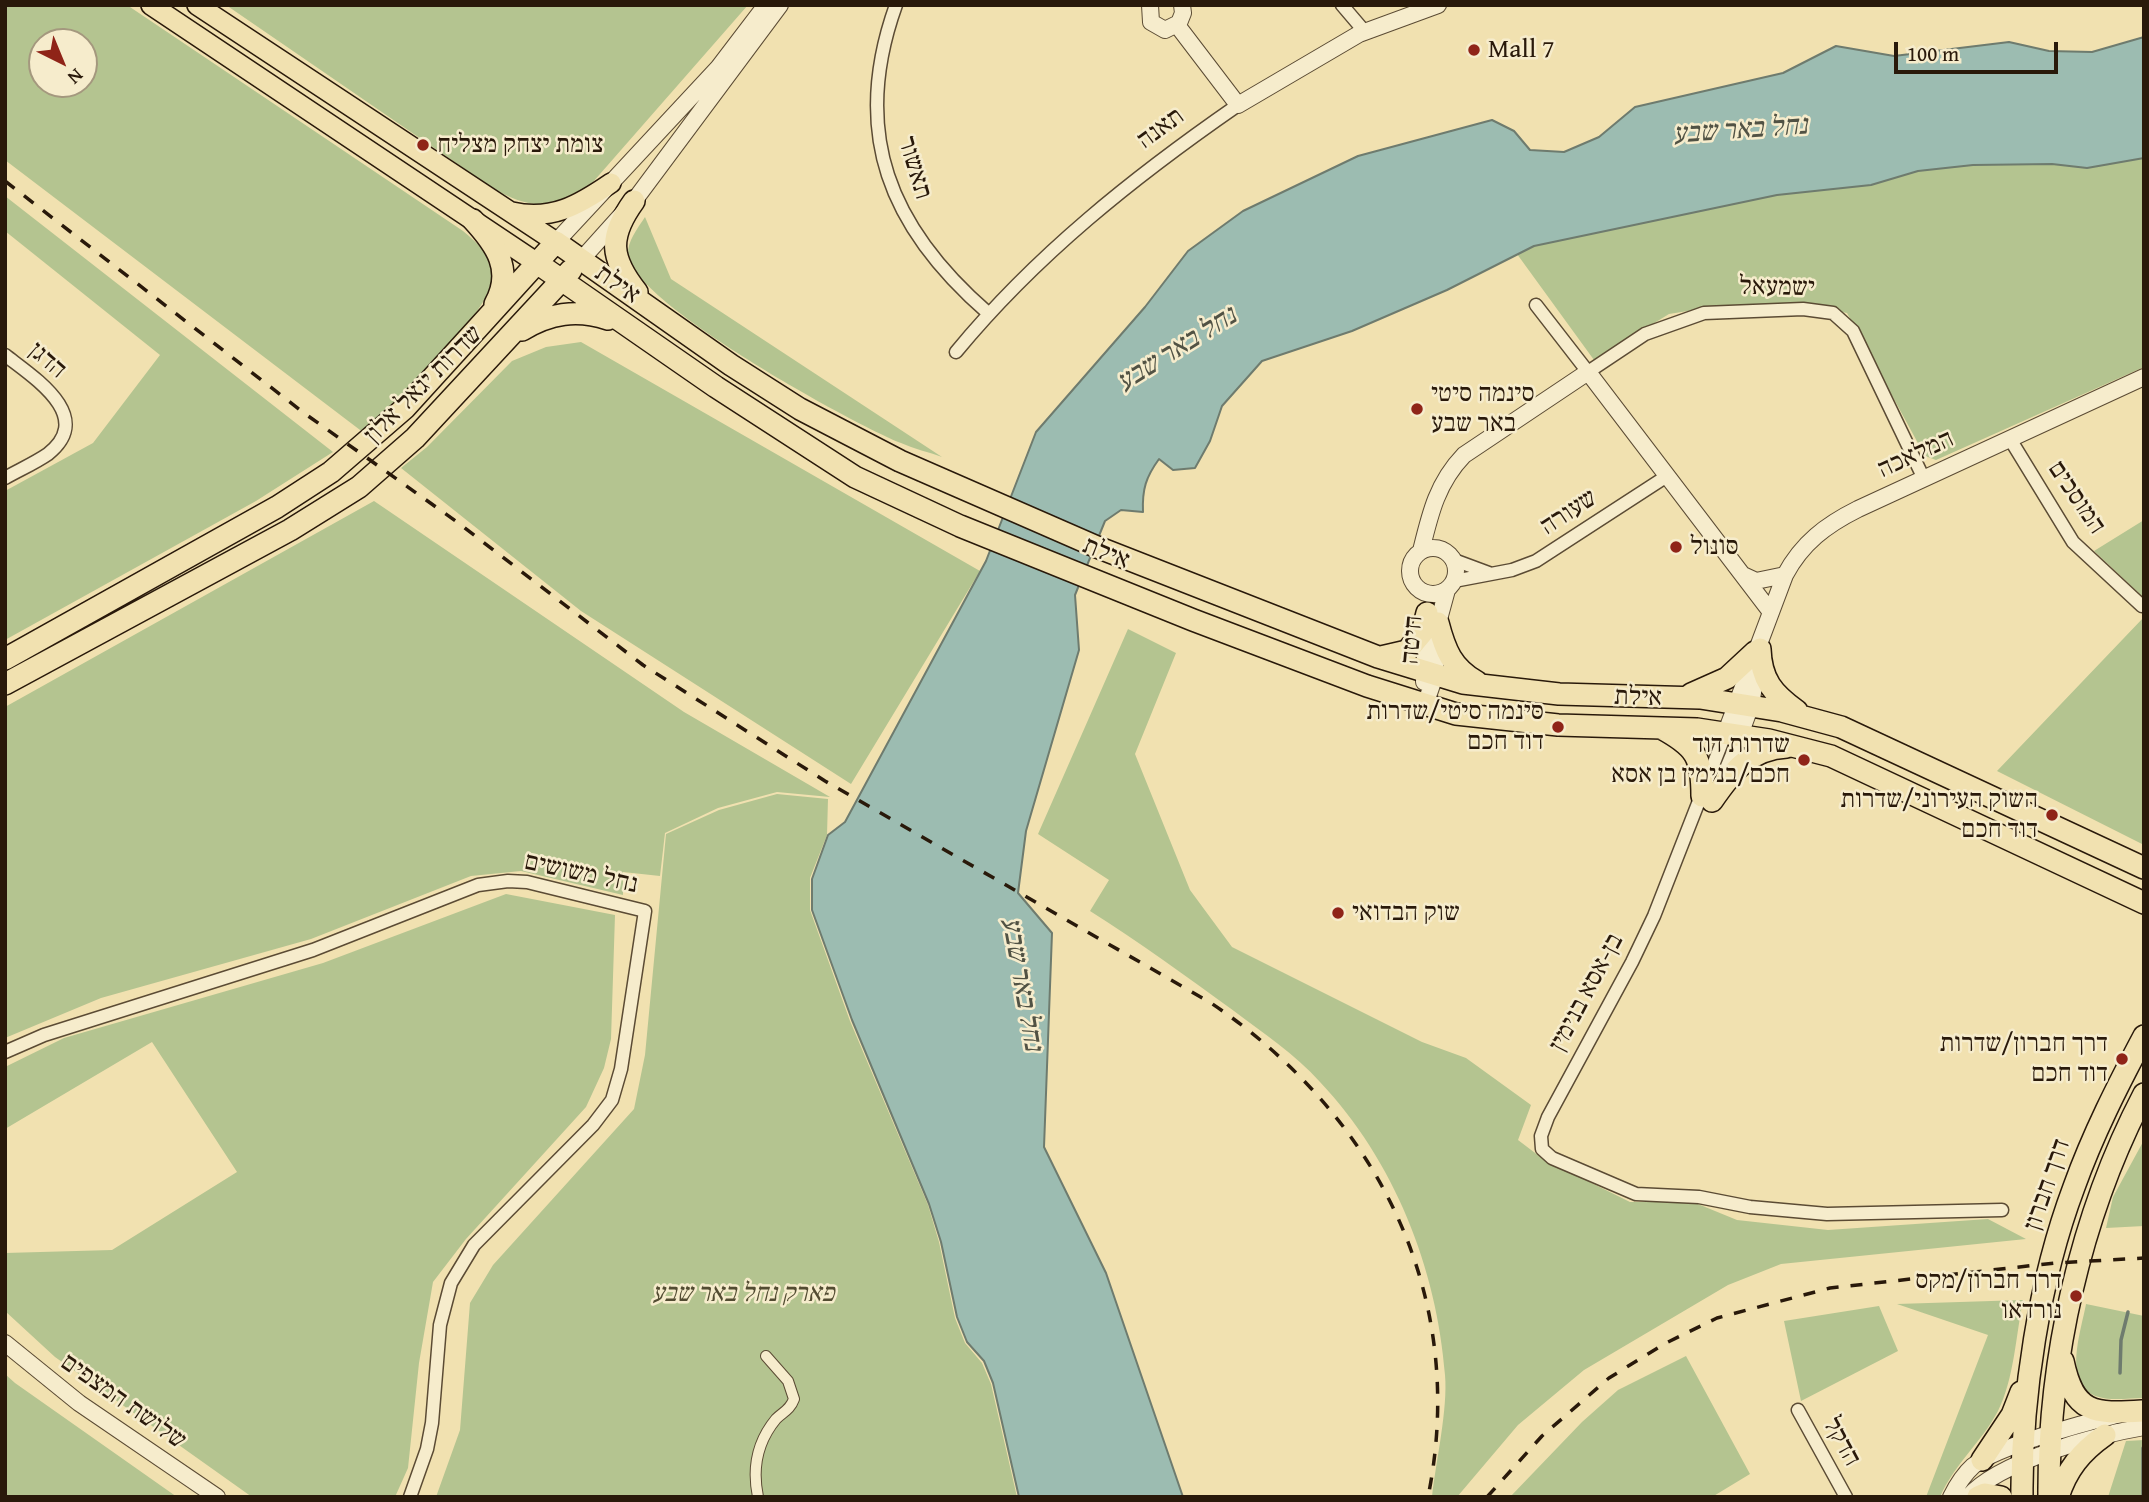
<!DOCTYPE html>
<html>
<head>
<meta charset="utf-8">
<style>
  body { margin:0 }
  #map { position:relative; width:2149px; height:1502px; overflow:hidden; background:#f1e1b0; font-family:"Gentium Book Plus",serif }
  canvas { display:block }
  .frame { position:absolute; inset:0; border:7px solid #29190a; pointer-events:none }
  .north { position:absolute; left:28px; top:28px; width:70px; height:70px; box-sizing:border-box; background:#f6eccc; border:2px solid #a4987e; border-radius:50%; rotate:137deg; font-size:19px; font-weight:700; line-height:28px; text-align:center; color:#29190a }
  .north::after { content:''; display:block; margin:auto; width:24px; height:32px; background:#8f2418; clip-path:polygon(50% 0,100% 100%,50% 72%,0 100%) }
  .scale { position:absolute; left:1894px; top:42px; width:164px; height:32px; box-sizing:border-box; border:4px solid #29190a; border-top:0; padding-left:9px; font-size:21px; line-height:24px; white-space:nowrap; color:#29190a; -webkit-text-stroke:5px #f6eccc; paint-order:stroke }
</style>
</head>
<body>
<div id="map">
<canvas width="2149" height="1502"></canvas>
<div class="frame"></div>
<div class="north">N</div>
<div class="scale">100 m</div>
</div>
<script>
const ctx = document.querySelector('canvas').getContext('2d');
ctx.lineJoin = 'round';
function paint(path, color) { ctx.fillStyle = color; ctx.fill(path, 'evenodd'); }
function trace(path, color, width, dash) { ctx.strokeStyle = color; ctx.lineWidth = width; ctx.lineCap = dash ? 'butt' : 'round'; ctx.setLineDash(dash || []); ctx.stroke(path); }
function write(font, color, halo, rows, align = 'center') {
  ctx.font = font + ' "Gentium Book Plus","Frank Ruhl Libre",serif'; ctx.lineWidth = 5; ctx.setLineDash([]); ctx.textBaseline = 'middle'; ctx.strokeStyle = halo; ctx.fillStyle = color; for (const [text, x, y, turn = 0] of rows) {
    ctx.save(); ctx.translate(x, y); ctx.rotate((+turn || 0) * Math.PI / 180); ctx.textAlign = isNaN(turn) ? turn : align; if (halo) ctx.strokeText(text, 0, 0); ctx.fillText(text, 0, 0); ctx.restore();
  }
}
paint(new Path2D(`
  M5,5H127L463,231C477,243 495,257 493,278C489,315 393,404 364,433L5,160ZM42,42H84V84H42Z
  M226,5H748L593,182C556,212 530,210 491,187Z
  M2144,158V367L1936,460L1925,456L1847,313L1797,303L1700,309L1669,314L1594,360L1517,254L1534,246L1777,195L1871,185L1918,171L1973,165L2052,164L2087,168Z
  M5,196L333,452L256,501L5,640V491L93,443L160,355L5,231Z
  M645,217L671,279L942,457C929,452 914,449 901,443C853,424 633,303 628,255C627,241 638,228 645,217Z
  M581,342L980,571L851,784L581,611L401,468L427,447L512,361L546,347Z
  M374,501L684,712L830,797L777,792L718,808L665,833L660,876L623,872V895L521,871L471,876L311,939L101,998L5,1038V707Z
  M2144,520V598L2094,551Z
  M2144,617V845L1997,771Z
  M1128,629L1176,653L1135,754L1190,890L1232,947L1422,1042L1466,1058L1531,1105L1518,1140L1543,1159L1630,1202H1693L1737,1220L1828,1230L1988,1219L2026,1239L1781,1264L1728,1285L1584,1370L1518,1425L1457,1497H1432C1436,1461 1448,1409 1445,1375C1437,1269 1394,1160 1320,1082C1295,1054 1263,1033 1234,1011C1186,976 1139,942 1090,911L1109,880L1038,834Z
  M777,794L828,799L827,835L810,878V910L850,1021L928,1205L939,1242L955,1318L965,1343L982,1363L991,1384L1017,1497H436L460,1430L470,1303L493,1265L634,1109L645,1055L666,834L719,810Z
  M506,894L615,915L611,1039L604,1068L586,1107L466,1239L433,1282L419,1363L408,1468L395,1497H252L55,1357L5,1311V1253L112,1250L237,1172L152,1042L5,1129V1067L64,1038L323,963Z
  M2144,1140V1226L2106,1228L2113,1197Z
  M2023,1300C2016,1335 2014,1379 1998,1411C1981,1443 1955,1463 1940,1497H1926L1988,1335L1897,1304Z
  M2086,1304L2144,1316V1398C2130,1398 2112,1401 2099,1397C2061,1387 2081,1332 2086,1304Z
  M1879,1306L1898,1351L1801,1401L1784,1321Z
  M1686,1356L1750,1474L1712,1497H1510L1582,1422L1618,1390Z
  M5,1374L15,1383L177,1497H5Z
  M2144,1440V1497H2108L2126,1441Z`), '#b4c490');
const water = new Path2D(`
  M2144,37V158L2087,168L2052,164L1973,165L1918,171L1871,185L1777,195L1534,246L1447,290L1352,331L1262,361L1222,406L1210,441L1195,468L1173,470L1159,459C1146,477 1142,489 1143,512L1121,510L1105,521L1075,595L1079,650L1026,831L1018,893L1052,933L1044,1147L1106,1273L1183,1497H1019L993,1383L984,1361L967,1342L957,1317L941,1242L929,1204L852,1020L812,910V879L828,835L845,822L986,561L1036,432L1145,307L1188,251L1243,211L1358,156L1492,120L1514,131L1530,150L1564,152L1599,137L1635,107L1783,73L1836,46L1894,56L2009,42L2049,51L2092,52Z`);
paint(water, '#9cbcb1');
trace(water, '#6e7b6e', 2);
trace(new Path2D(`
  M2120,1373L2121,1340L2128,1312
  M2143,1497V1448`), '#6e7b6e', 3.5);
const pedestrian = new Path2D(`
  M758,1497C752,1468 757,1442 776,1419C783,1412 790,1410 794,1399L788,1381L766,1356`);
const minor = new Path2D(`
  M896,5C850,133 890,228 988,313
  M1342,5L1365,32
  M1536,305L1588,372L1645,334L1704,313L1803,309L1833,313L1853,331L1924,479
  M956,352C1036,255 1134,177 1238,105
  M5,355C33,377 96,416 48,454C35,463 19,470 5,478
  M2010,439L2073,542L2142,606
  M1454,560L1489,573
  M1454,581L1512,570L1536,561L1667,476
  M1726,732L1654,916L1632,962L1548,1117L1541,1136L1542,1149L1552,1158L1636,1194L1699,1197L1750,1207L1827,1214L2002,1210
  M1722,778L1740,735
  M5,1052L44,1035L313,950L478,885L508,881L527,882L645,911L621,1069L612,1100L593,1125L474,1245L451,1283L440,1325L432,1423L427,1449L410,1497
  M1798,1410L1846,1497`);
const tertiary = new Path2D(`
  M1150,5L1151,22L1165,30L1179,23L1183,13L1182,5
  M1177,25L1238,105L1359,34L1438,5
  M556,242L718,68L766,5
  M581,260L634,201L780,5
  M1410 571a23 23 0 1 1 46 0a23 23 0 1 1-46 0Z
  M1421,551C1430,514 1437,483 1464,455L1588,372L1770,611
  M1743,575L1756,581L1785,575
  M1424,682L1426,624
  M1425,705L1435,676L1438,623L1447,590
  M1726,732L1785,575C1802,543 1826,525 1858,509L2144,377
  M1740,735L1751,705L1757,668
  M5,1343L79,1403L217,1497
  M1951,1497C1957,1485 1963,1475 1973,1466C1998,1446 2084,1423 2117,1415
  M1968,1497C1999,1461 2097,1435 2144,1427`);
const primary = new Path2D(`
  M151,5L537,263
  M197,5L556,242
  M512,212C552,221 579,205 611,183`);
const trunk = new Path2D(`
  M634,201C608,237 610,258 637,292
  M473,220C496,245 514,270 495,304
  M537,263L716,387L855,477L960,526L1193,620L1367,686L1456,714L1558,725L1697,729L1769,740L1831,756L2144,903
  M522,330C550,313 577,309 608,319
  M1438,623C1445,650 1452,668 1477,682
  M1760,649C1761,680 1773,694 1797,711
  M1381,657L1407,651L1422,633L1427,613
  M5,659L277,507L331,472L405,408L556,242L731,365L800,409L900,461L1097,547L1378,657L1463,683L1559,694L1700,698L1782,711L1841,727L2144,868
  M5,684L290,530L359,487L415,438L571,270
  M1691,694L1727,678L1755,652
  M1661,728C1696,747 1702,757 1702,796
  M1712,801C1732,772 1749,749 1787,747
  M2063,1361C2074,1414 2094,1414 2142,1411
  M1982,1460L2012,1415L2021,1392
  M1978,1497L1985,1494L2001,1497
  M2022,1497C2021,1397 2039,1280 2074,1187C2093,1134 2118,1085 2144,1036
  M2049,1497C2048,1360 2080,1216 2144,1094
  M2058,1497C2067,1469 2081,1452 2105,1435`);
trace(pedestrian, '#5b4b34', 12);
trace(minor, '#5b4b34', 15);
trace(tertiary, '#5b4b34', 18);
trace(primary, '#29190a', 22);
trace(trunk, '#29190a', 24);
trace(pedestrian, '#f6eccc', 10);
trace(minor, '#f6eccc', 12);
trace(tertiary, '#f6eccc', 16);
trace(primary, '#f1e1b0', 19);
trace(trunk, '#f1e1b0', 21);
trace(new Path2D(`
  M5,181L304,413L457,522L643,665L825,781L1211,1003C1377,1115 1469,1295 1428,1497
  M1487,1497L1542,1436L1609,1378L1664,1344L1717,1318L1830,1288L2055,1263L2144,1258`), '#29190a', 3.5, [12, 12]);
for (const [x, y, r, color] of [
  [1474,50,7,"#8f2418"],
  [423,145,7,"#8f2418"],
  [1417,409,7,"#8f2418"],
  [1676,547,7,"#8f2418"],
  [1558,727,7,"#8f2418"],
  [1804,760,7,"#8f2418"],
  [2052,815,7,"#8f2418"],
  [1338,913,7,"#8f2418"],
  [2122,1059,7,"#8f2418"],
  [2076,1296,7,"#8f2418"]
]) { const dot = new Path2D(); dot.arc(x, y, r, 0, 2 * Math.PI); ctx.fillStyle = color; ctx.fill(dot); trace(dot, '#f6eccc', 2.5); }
write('26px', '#29190a', '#f6eccc', [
  ["Mall 7",1488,50],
  ["צומת יצחק מצליח",437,145],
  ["סינמה סיטי",1431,394],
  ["באר שבע",1431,424],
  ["סונול",1690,547],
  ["סינמה סיטי/שדרות",1544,712,"right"],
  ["דוד חכם",1544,742,"right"],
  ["שדרות דוד",1790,745,"right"],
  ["חכם/בנימין בן אסא",1790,775,"right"],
  ["השוק העירוני/שדרות",2038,800,"right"],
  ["דוד חכם",2038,830,"right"],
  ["שוק הבדואי",1352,913],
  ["דרך חברון/שדרות",2108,1044,"right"],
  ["דוד חכם",2108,1074,"right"],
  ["דרך חברון/מקס",2062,1281,"right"],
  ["נורדאו",2062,1311,"right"]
], 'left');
write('26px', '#29190a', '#f6eccc', [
  ["תאנה",1161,129,-36],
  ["תאשור",914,168,73],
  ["אילת",617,285,35],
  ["ישמעאל",1777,288,1],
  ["הדגן",47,361,41],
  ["שדרות יגאל אלון",424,385,-45],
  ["המלאכה",1916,455,-25],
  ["המוסכים",2076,498,56],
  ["שעורה",1569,513,-33],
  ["אילת",1106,554,22],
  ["חיטה",1413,640,-85],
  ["אילת",1638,698,2],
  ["נחל משושים",581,874,12],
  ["בן-אסא בנימין",1587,993,-62],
  ["דרך חברון",2048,1185,-71],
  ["שלושת המצפים",123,1402,35],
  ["הדקל",1841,1442,61]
]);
write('italic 26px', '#534c32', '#f6eccc', [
  ["פארק נחל באר שבע",743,1294]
]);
write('italic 28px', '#515244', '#f6eccc', [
  ["נחל באר שבע",1740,131,-4],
  ["נחל באר שבע",1177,350,-32],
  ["נחל באר שבע",1021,984,80]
]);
</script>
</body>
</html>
